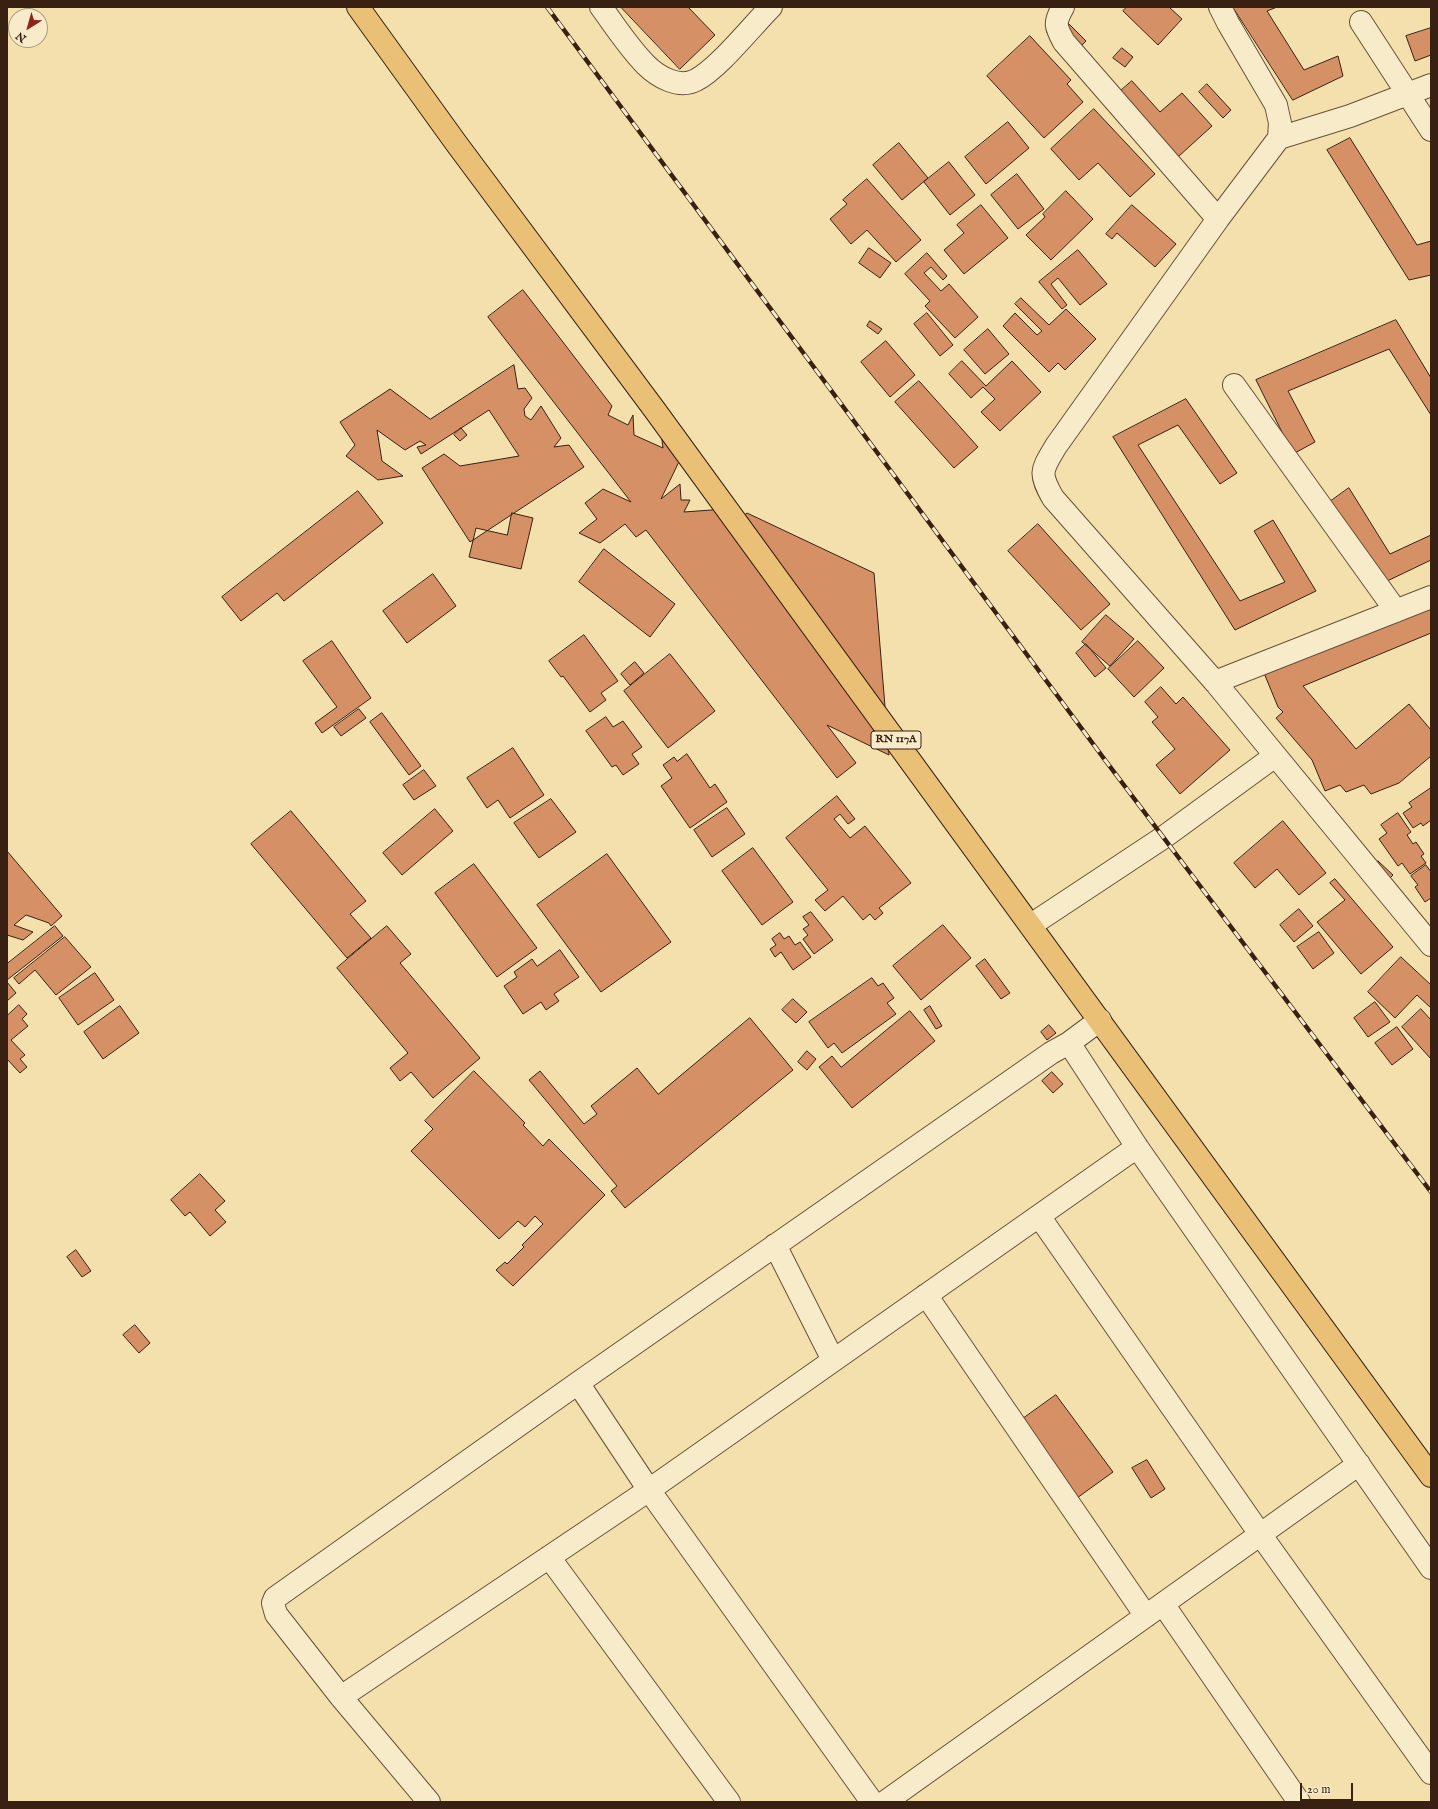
<!DOCTYPE html>
<html>
<head>
<meta charset="utf-8">
<style>
  body { margin:0 }
  #map { position:relative; width:1438px; height:1809px; overflow:hidden; background:#f4e0ad; font-family:"IM FELL English",serif }
  canvas { display:block }
  .frame { position:absolute; inset:0; border:8px solid #382112; pointer-events:none }
  .north { position:absolute; left:8px; top:8px; width:40px; height:40px; box-sizing:border-box; background:#f8ebca; border:1px solid #ab9a80; border-radius:50%; rotate:217deg; font-size:11px; font-weight:700; line-height:16px; text-align:center; color:#382112 }
  .north::after { content:''; display:block; margin:auto; width:14px; height:18px; background:#8f2418; clip-path:polygon(50% 0,100% 100%,50% 72%,0 100%) }
  .scale { position:absolute; left:1300px; top:1783px; width:53px; height:18px; box-sizing:border-box; border:2px solid #382112; border-top:0; padding-left:5px; font-size:12px; line-height:14px; white-space:nowrap; color:#382112; -webkit-text-stroke:3px #f8ebca; paint-order:stroke }
</style>
</head>
<body>
<div id="map">
<canvas width="1438" height="1809"></canvas>
<div class="frame"></div>
<div class="north">N</div>
<div class="scale">20 m</div>
</div>
<script>
const ctx = document.querySelector('canvas').getContext('2d');
ctx.lineJoin = 'round';
function paint(path, color) { ctx.fillStyle = color; ctx.fill(path, 'evenodd'); }
function trace(path, color, width, dash) { ctx.strokeStyle = color; ctx.lineWidth = width; ctx.lineCap = dash ? 'butt' : 'round'; ctx.setLineDash(dash || []); ctx.stroke(path); }
function write(font, color, halo, rows, align = 'center') {
  ctx.font = font + ' "IM FELL English",serif'; ctx.lineWidth = 3; ctx.setLineDash([]); ctx.textBaseline = 'middle'; ctx.strokeStyle = halo; ctx.fillStyle = color; for (const [text, x, y, turn = 0] of rows) {
    ctx.save(); ctx.translate(x, y); ctx.rotate((+turn || 0) * Math.PI / 180); ctx.textAlign = isNaN(turn) ? turn : align; if (halo) ctx.strokeText(text, 0, 0); ctx.fillText(text, 0, 0); ctx.restore();
  }
}
const building = new Path2D(`
  M621,7H688L715,35L680,69Z
  M1127,7H1169L1182,19L1158,45L1123,11Z
  M1233,7H1277L1267,11L1304,70L1338,56L1343,76L1293,100Z
  M1062,17L1086,41L1071,56L1047,33Z
  M1431,28V55L1415,61L1406,36Z
  M1030,36L1071,80L1067,84L1083,102L1044,138L987,76Z
  M1122,48L1133,57L1125,67L1113,58Z
  M1132,81L1160,112L1182,93L1212,126L1168,166L1109,101Z
  M1207,84L1231,110L1223,118L1199,92Z
  M1094,109L1155,174L1130,197L1098,163L1079,180L1051,149Z
  M1008,122L1029,148L986,184L965,157Z
  M1350,138L1417,245L1431,241V275L1409,280L1327,150Z
  M899,143L928,178L902,200L873,165Z
  M949,162L975,195L950,215L924,182Z
  M1017,174L1044,209L1018,229L991,195Z
  M867,179L921,240L896,262L867,230L851,244L830,219L847,204L843,200Z
  M1066,191L1093,219L1051,260L1026,235L1045,217L1043,214Z
  M981,205L1008,238L964,274L944,250L964,233L957,225Z
  M1132,205L1176,244L1155,267L1117,233L1112,239L1106,234Z
  M869,248L891,263L880,278L859,263Z
  M1078,250L1107,284L1080,305L1058,278L1051,284L1067,305L1062,309L1039,282Z
  M927,253L947,276L943,280L931,267L924,273L941,291L949,284L978,317L955,338L925,306L930,301L905,274Z
  M523,290L612,406L608,415L628,425L633,415L634,435L663,448L661,433L687,445L661,499L680,484L681,500H690L684,512L725,509L735,522L747,513L874,573L889,755L827,725L856,763L837,778L646,530L636,537L625,524L600,543L579,533L597,519L585,503L603,489L631,502L488,317Z
  M1021,298L1049,325L1066,309L1096,339L1065,370L1058,363L1049,372L1003,326L1015,313L1037,335L1042,331L1015,304Z
  M927,313L953,345L940,356L914,324Z
  M1396,320L1431,378V415L1389,349L1288,391L1315,442L1293,454L1256,380Z
  M870,321L882,329L878,334L867,326Z
  M988,329L1009,354L985,374L964,350Z
  M886,341L915,375L890,397L861,362Z
  M962,361L986,386L1012,361L1041,392L1000,431L981,412L995,399L983,387L971,398L949,374Z
  M514,365L518,389L525,388L532,398L524,409L525,416L531,420L541,406L561,438L554,447L569,445L584,467L470,542L422,468L444,454L460,466L519,456L489,410L421,454L417,447L426,445L420,441L405,450L377,430L382,461L403,476L378,480L346,456L355,445L340,422L390,389L430,419Z
  M919,381L978,447L954,468L895,402Z
  M1186,399L1237,473L1220,484L1178,425L1138,445L1240,601L1285,582L1254,531L1273,520L1316,591L1235,630L1113,437Z
  M461,428L467,435L460,441L454,435Z
  M1349,488L1390,554L1431,535V560L1383,583L1331,501Z
  M358,491L383,523L284,601L277,593L241,621L222,597Z
  M512,513L533,518L521,569L469,557L476,528L507,535Z
  M1038,524L1110,604L1081,630L1008,551Z
  M604,549L675,604L650,637L579,582Z
  M433,574L456,606L407,643L383,611Z
  M1431,604V633L1303,686L1356,749L1409,704L1431,730V756L1399,783L1371,794L1364,785L1346,792L1340,785L1325,791L1312,760L1276,718L1283,712L1278,707L1264,673Z
  M1106,615L1134,639L1110,666L1082,642Z
  M584,635L618,681L601,693L606,700L590,712L563,676L561,677L549,661Z
  M332,641L371,698L322,733L315,723L337,707L303,661Z
  M1138,641L1164,668L1134,697L1108,669Z
  M1086,644L1106,668L1095,677L1076,653Z
  M670,654L715,711L668,748L624,691Z
  M635,662L644,673L630,685L621,674Z
  M1161,687L1176,704L1183,697L1230,750L1180,794L1156,765L1175,749L1152,722L1158,717L1145,702Z
  M359,709L366,718L341,736L334,727Z
  M382,713L421,766L409,775L370,722Z
  M606,717L613,727L623,721L642,747L632,754L639,764L623,775L616,765L612,767L586,731Z
  M513,748L544,795L510,818L498,800L487,808L467,778Z
  M687,754L710,788L715,784L727,802L690,828L661,786L672,778L663,765L674,757L677,761Z
  M424,770L436,786L414,800L403,785Z
  M1431,788V820L1423,826L1421,823L1413,828L1403,813L1412,807L1409,803Z
  M837,796L855,819L848,824L840,814L834,819L850,838L865,826L911,883L879,908L883,913L875,920L870,914L863,920L843,896L825,911L815,900L828,890L786,838Z
  M551,799L576,832L539,858L514,823Z
  M727,808L745,834L712,857L694,830Z
  M435,809L453,831L402,875L383,853Z
  M291,811L366,901L350,914L371,938L347,958L251,844Z
  M1398,813L1411,832L1407,835L1413,844L1416,842L1424,854L1421,856L1426,863L1410,874L1402,863L1398,866L1379,839L1387,833L1381,825Z
  M1283,821L1326,873L1299,895L1277,869L1255,888L1234,863Z
  M753,848L793,902L762,925L722,871Z
  M7,851L62,916L51,926L49,923L26,915L14,925L33,932L23,940L7,935Z
  M607,854L671,942L601,992L537,905Z
  M1378,861L1393,875L1384,884L1370,869Z
  M474,864L537,948L497,977L435,893Z
  M1426,865L1431,872V898L1425,902L1415,887L1418,885L1411,876Z
  M1335,879L1393,947L1361,974L1317,922L1345,900L1330,883Z
  M1299,909L1313,926L1294,942L1280,925Z
  M811,912L833,940L814,954L803,939L808,935L803,929L809,925L803,917Z
  M943,925L971,958L921,1000L893,966Z
  M55,926L63,936L7,980V964Z
  M387,926L411,954L400,963L480,1058L433,1098L411,1072L400,1081L390,1068L408,1053L337,968Z
  M1319,932L1334,953L1313,969L1297,947Z
  M780,933L784,939L789,936L795,945L800,942L811,957L793,970L781,952L775,957L770,949L776,945L772,939Z
  M65,937L91,967L56,995L35,970L19,984L14,978Z
  M560,950L579,977L554,994L559,1001L546,1010L541,1002L523,1014L504,986L517,977L514,972L532,959L537,966Z
  M1401,957L1431,985V1008L1417,995L1395,1018L1368,992Z
  M985,959L1010,993L1001,999L976,966Z
  M95,973L114,1000L78,1025L59,998Z
  M872,978L878,986L883,983L894,998L887,1003L896,1014L842,1053L834,1043L828,1048L809,1022Z
  M7,982L16,993L7,1001Z
  M793,999L807,1012L796,1023L782,1010Z
  M1375,1002L1390,1022L1368,1037L1354,1018Z
  M19,1005L27,1014L22,1019L28,1026L11,1040L25,1055L20,1059L27,1067L20,1073L7,1059V1016Z
  M120,1006L139,1033L103,1059L84,1032Z
  M930,1006L942,1026L936,1029L924,1010Z
  M1421,1009L1431,1020V1059L1402,1027Z
  M910,1011L935,1041L852,1108L819,1067L832,1056L841,1067Z
  M750,1018L793,1070L625,1208L611,1191L617,1186L529,1080L540,1071L584,1124L597,1114L591,1106L637,1068L658,1094Z
  M1049,1025L1056,1033L1047,1040L1041,1032Z
  M1397,1027L1413,1049L1392,1065L1375,1043Z
  M807,1051L816,1059L807,1070L798,1062Z
  M474,1071L525,1123L523,1125L543,1146L549,1139L605,1195L513,1286L496,1270L505,1262L507,1264L524,1247L522,1245L543,1224L535,1216L525,1227L518,1221L499,1239L411,1151L433,1129L425,1121Z
  M1052,1072L1063,1084L1053,1093L1042,1081Z
  M200,1174L225,1201L215,1210L226,1222L210,1236L190,1212L185,1216L171,1200Z
  M76,1250L91,1271L82,1277L67,1257Z
  M135,1325L150,1343L139,1353L123,1335Z
  M1056,1395L1113,1472L1070,1503L1017,1423Z
  M1147,1460L1165,1489L1151,1498L1132,1468Z`);
paint(building, '#d59066');
trace(building, '#382112', 1);
const minor = new Path2D(`
  M601,7C615,26 629,48 646,65C658,77 679,89 696,80C718,69 752,26 771,7
  M1063,7C1054,23 1055,26 1064,42L1218,219
  M1220,7L1228,23L1276,105L1280,123L1279,138L1218,219L1056,446C1042,470 1038,472 1053,498L1215,682L1431,945
  M1361,22L1431,130
  M1279,138L1350,116L1431,85
  M1234,385L1396,611
  M1215,682L1431,597
  M1031,925L1164,837L1275,756
  M1069,1043L1100,1020
  M1039,1216L1260,1534L1431,1773
  M775,1245L833,1360
  M926,1295L1146,1616
  M578,1383L649,1490L872,1802
  M549,1557L729,1802
  M1163,1604L1299,1802
  M341,1697L649,1490L1137,1147
  M429,1802L341,1697L276,1614L273,1603L275,1598L578,1383L1051,1053L1069,1043L1137,1147L1431,1568
  M885,1802L1359,1464`);
const major = new Path2D(`
  M358,7L456,143L654,409L1431,1476`);
trace(minor, '#675139', 24);
trace(major, '#382112', 24);
trace(minor, '#f8ebca', 22);
trace(major, '#eac076', 22);
const rail = new Path2D(`
  M547,7L1105,760L1431,1192`);
trace(rail, '#382112', 4.5);
trace(rail, '#f8ebca', 3, [9]);
for (const [x, y, w] of [
  [896,740,50]
]) { const box = new Path2D(); box.roundRect(x - w / 2, y - 9, w, 18, 3); ctx.fillStyle = '#f8ebca'; ctx.fill(box); trace(box, '#382112', 1); }
write('bold 11px', '#382112', null, [
  ["RN 117A",896,740]
]);
</script>
</body>
</html>
